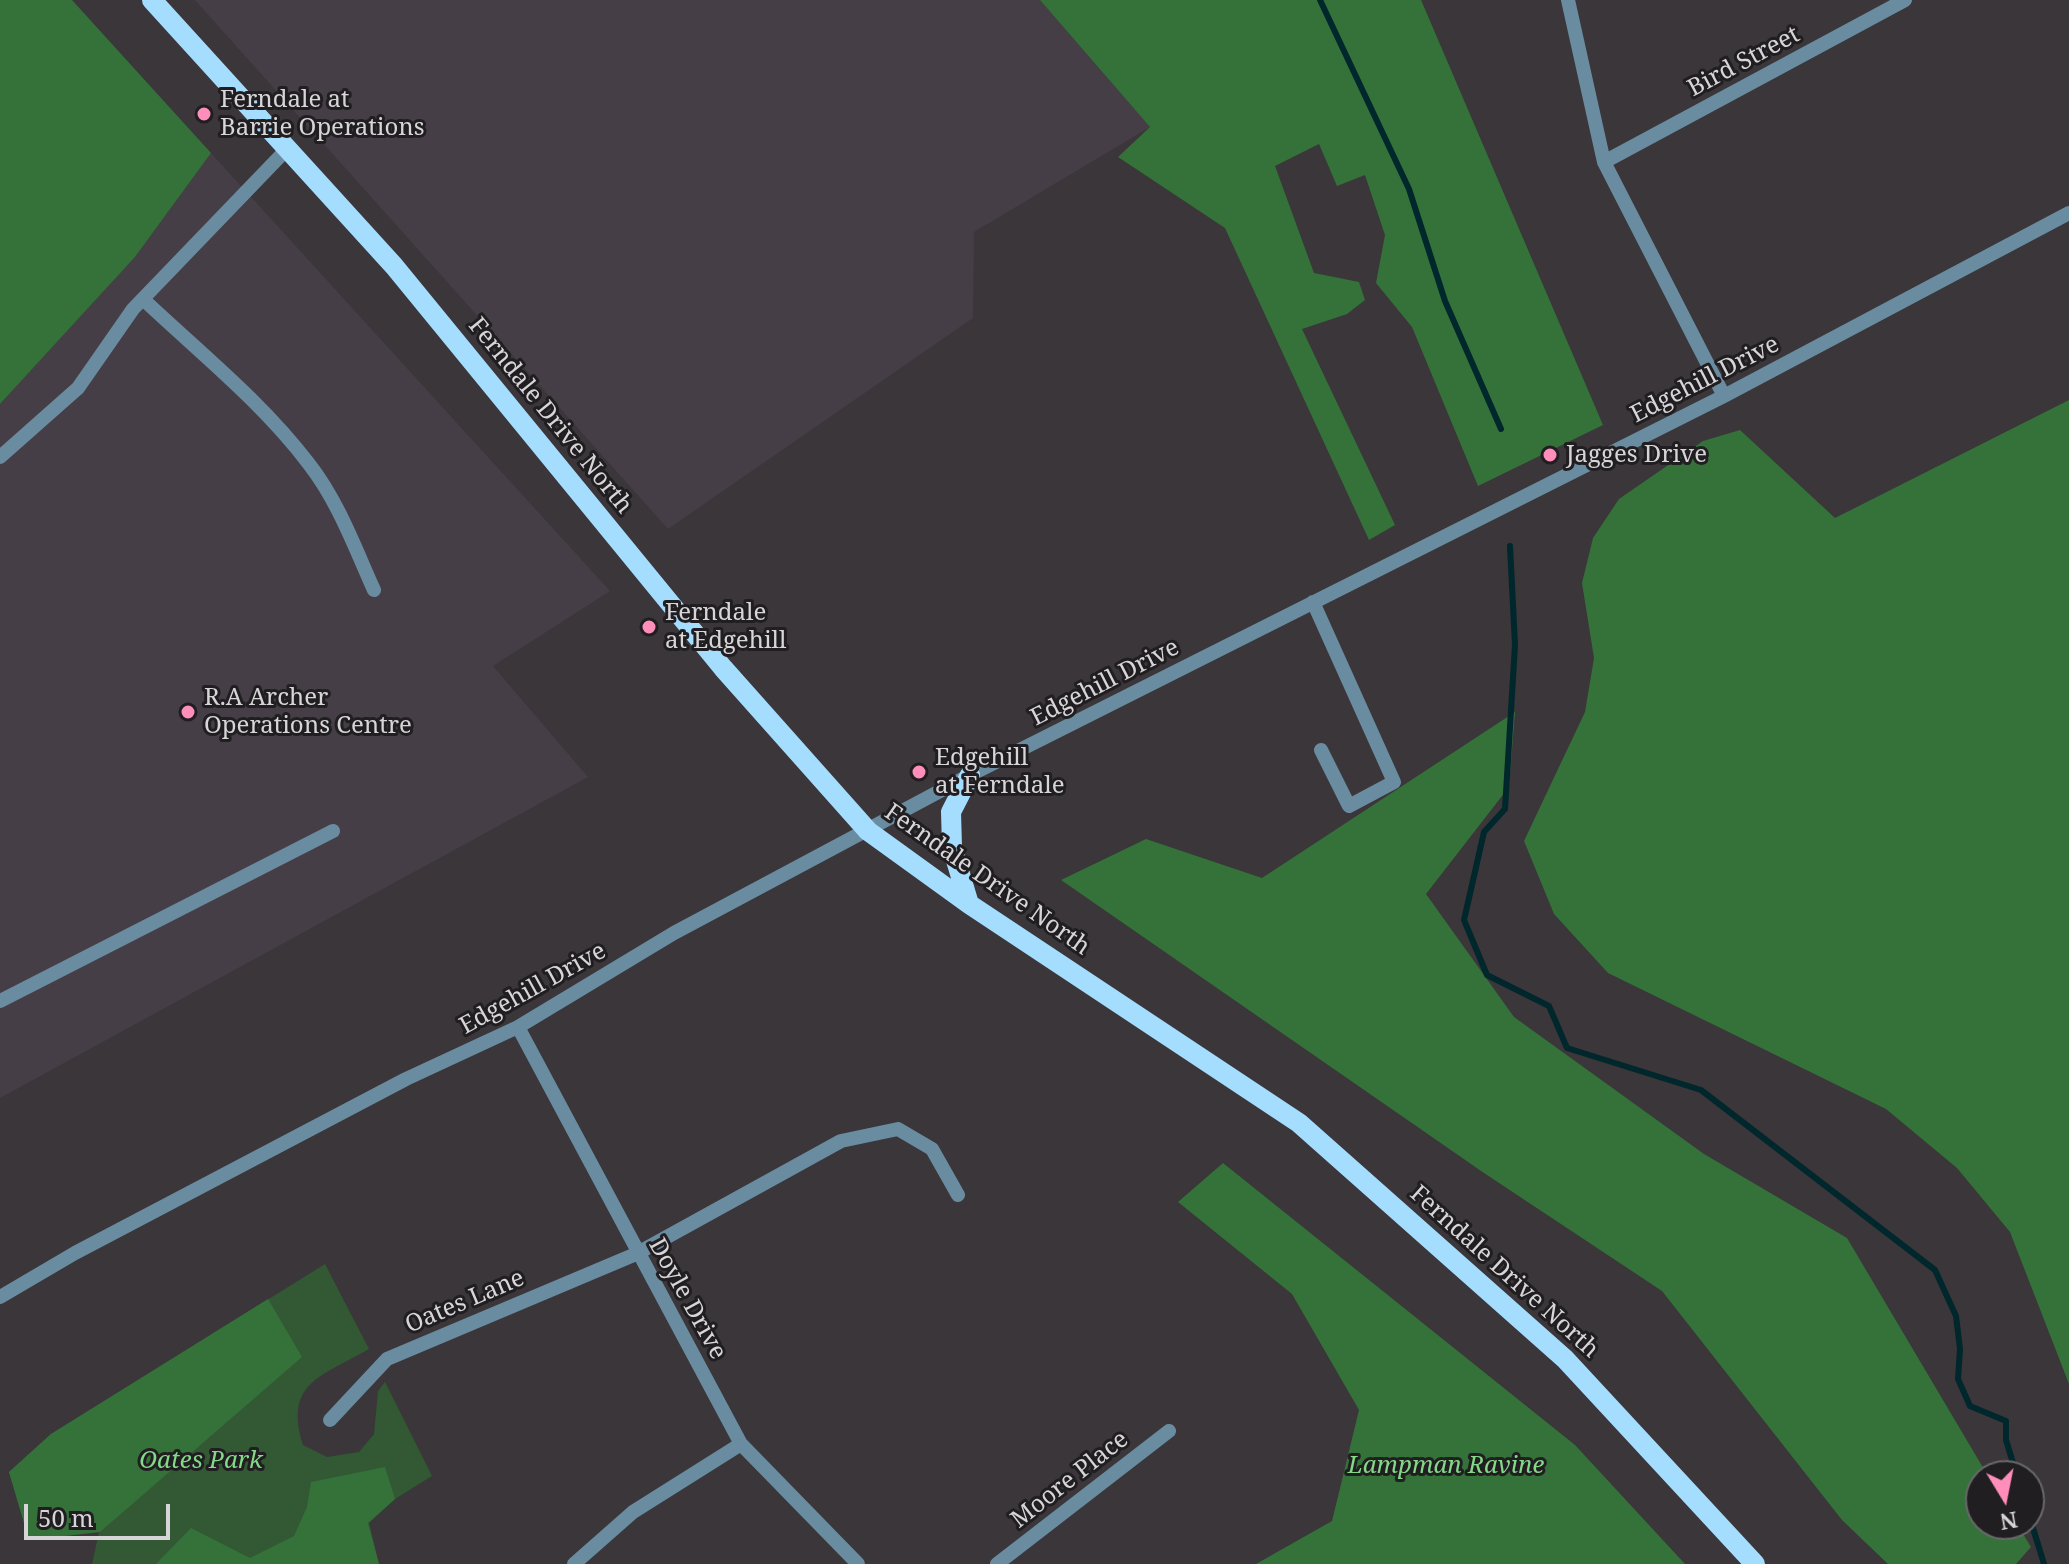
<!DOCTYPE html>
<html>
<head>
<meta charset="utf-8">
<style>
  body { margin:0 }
  #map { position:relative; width:2069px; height:1564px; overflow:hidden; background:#3a363a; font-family:"Noto Serif",serif }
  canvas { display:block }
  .north { position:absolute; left:1965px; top:1460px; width:80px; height:80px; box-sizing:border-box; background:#201e20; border:2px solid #69676a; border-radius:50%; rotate:170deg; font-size:22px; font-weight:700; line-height:32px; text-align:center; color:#d7d5d8 }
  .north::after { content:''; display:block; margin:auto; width:28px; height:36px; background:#ff8eba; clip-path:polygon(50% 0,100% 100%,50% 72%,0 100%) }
  .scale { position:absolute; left:24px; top:1504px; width:146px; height:36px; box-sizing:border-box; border:4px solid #d7d5d8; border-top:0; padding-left:10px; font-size:24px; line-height:28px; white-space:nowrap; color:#d7d5d8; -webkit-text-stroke:6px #201e20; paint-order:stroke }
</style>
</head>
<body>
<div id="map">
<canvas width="2069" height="1564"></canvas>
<div class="north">N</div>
<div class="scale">50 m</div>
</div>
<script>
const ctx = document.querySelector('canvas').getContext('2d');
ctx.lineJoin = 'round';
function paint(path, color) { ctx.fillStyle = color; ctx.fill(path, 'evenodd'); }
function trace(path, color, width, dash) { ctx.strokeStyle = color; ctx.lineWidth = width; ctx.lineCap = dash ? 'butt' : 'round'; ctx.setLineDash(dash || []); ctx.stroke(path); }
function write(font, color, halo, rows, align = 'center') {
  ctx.font = font + ' "Noto Serif",serif'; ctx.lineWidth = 6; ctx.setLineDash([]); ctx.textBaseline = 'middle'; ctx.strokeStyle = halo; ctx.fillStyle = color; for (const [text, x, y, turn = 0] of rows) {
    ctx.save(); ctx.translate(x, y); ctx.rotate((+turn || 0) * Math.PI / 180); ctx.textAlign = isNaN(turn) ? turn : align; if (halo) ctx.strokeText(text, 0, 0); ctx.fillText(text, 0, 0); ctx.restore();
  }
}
paint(new Path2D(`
  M195,0H1040L1150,127L974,232L973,318L668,529Z
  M211,153L610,591L493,666L588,777L0,1098V404L135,257Z`), '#463e46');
paint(new Path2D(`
  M325,1264L369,1349C321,1377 284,1382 303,1445L327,1457L359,1452L374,1434L378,1391L385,1382L432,1476L395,1499L369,1523L379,1564H92L99,1532L29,1540L9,1472L51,1434Z`), '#325834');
paint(new Path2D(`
  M0,0H72L211,153L135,257L0,404Z
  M1040,0H1421L1603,425L1478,486L1412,327L1376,283L1385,235L1365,175L1337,186L1319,144L1275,166L1314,273L1359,282L1365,300L1347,314L1302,329L1395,525L1369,540L1225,228L1118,157L1150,127Z
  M2069,400V1384L2010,1232L1957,1168L1886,1109L1608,973L1554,914L1524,841L1585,712L1594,658L1582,583L1593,538L1619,499L1703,441L1740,430L1835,518Z
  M1515,712L1509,787L1426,894L1514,1017L1704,1154L1847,1238L1988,1476H1981V1524H2017L2031,1547L2016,1564H1888L1842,1520L1662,1291L1484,1173L1061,880L1146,839L1262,878Z
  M1223,1163L1575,1445L1685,1564H1256L1332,1521L1359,1410L1292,1294L1178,1202Z
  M268,1299L302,1357L100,1532L29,1540L9,1472L51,1434Z
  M385,1467L395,1499L368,1523L379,1564H156L191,1528L250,1558L294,1536L307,1507L311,1482Z`), '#34723a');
trace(new Path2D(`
  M1320,0L1409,189L1445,301L1501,429
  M1510,546L1515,645L1505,809L1484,832L1464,920L1487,975L1549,1006L1567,1048L1701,1090L1935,1270L1956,1316L1960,1349L1958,1379L1970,1406L2006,1421V1440L2017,1476
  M2029,1515L2044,1564`), '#00272c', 6);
trace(new Path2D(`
  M1568,0L1604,162L1724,396
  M1604,162L1905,0
  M143,299C199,352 262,402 309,464C338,501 355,548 374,590
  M0,457L78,388L133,309L287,149
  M1313,602L1394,782L1349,806L1321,750
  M0,1001L333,831
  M518,1027L741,1444L858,1564
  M0,1297L75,1253L406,1079L518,1027L674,933L970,775L1724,396L2069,213
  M330,1420L387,1359L636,1254L841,1141L898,1129L932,1149L958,1195
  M574,1564L633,1512L741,1444
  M997,1564L1169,1431`), '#6a8ca0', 14);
trace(new Path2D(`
  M152,0L394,266L723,668L868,831L969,904L1299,1123L1565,1359L1755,1564
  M969,904L952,847L951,812L970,775`), '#a5ddff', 20);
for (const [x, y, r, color] of [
  [204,114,8,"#ff8eba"],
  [1550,455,8,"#ff8eba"],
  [649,627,8,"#ff8eba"],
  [188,712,8,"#ff8eba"],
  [919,772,8,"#ff8eba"]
]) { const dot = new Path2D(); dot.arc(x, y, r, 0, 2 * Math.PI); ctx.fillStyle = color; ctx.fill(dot); trace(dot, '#201e20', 3); }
write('24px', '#d7d5d8', '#201e20', [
  ["Bird Street",1744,62,-28],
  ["Edgehill Drive",1705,380,-27],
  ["Ferndale Drive North",550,416,51],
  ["Edgehill Drive",1105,683,-27],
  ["Ferndale Drive North",987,880,35],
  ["Edgehill Drive",533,989,-29],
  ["Ferndale Drive North",1504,1272,42],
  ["Doyle Drive",687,1299,61],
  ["Oates Lane",465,1302,-23],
  ["Moore Place",1070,1480,-38]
]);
write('24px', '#d7d5d8', '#201e20', [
  ["Ferndale at",220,100],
  ["Barrie Operations",220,128],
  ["Jagges Drive",1566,455],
  ["Ferndale",665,613],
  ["at Edgehill",665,641],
  ["R.A Archer",204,698],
  ["Operations Centre",204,726],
  ["Edgehill",935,758],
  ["at Ferndale",935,786]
], 'left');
write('italic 24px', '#84d989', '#201e20', [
  ["Oates Park",201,1461],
  ["Lampman Ravine",1446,1466]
]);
</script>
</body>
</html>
